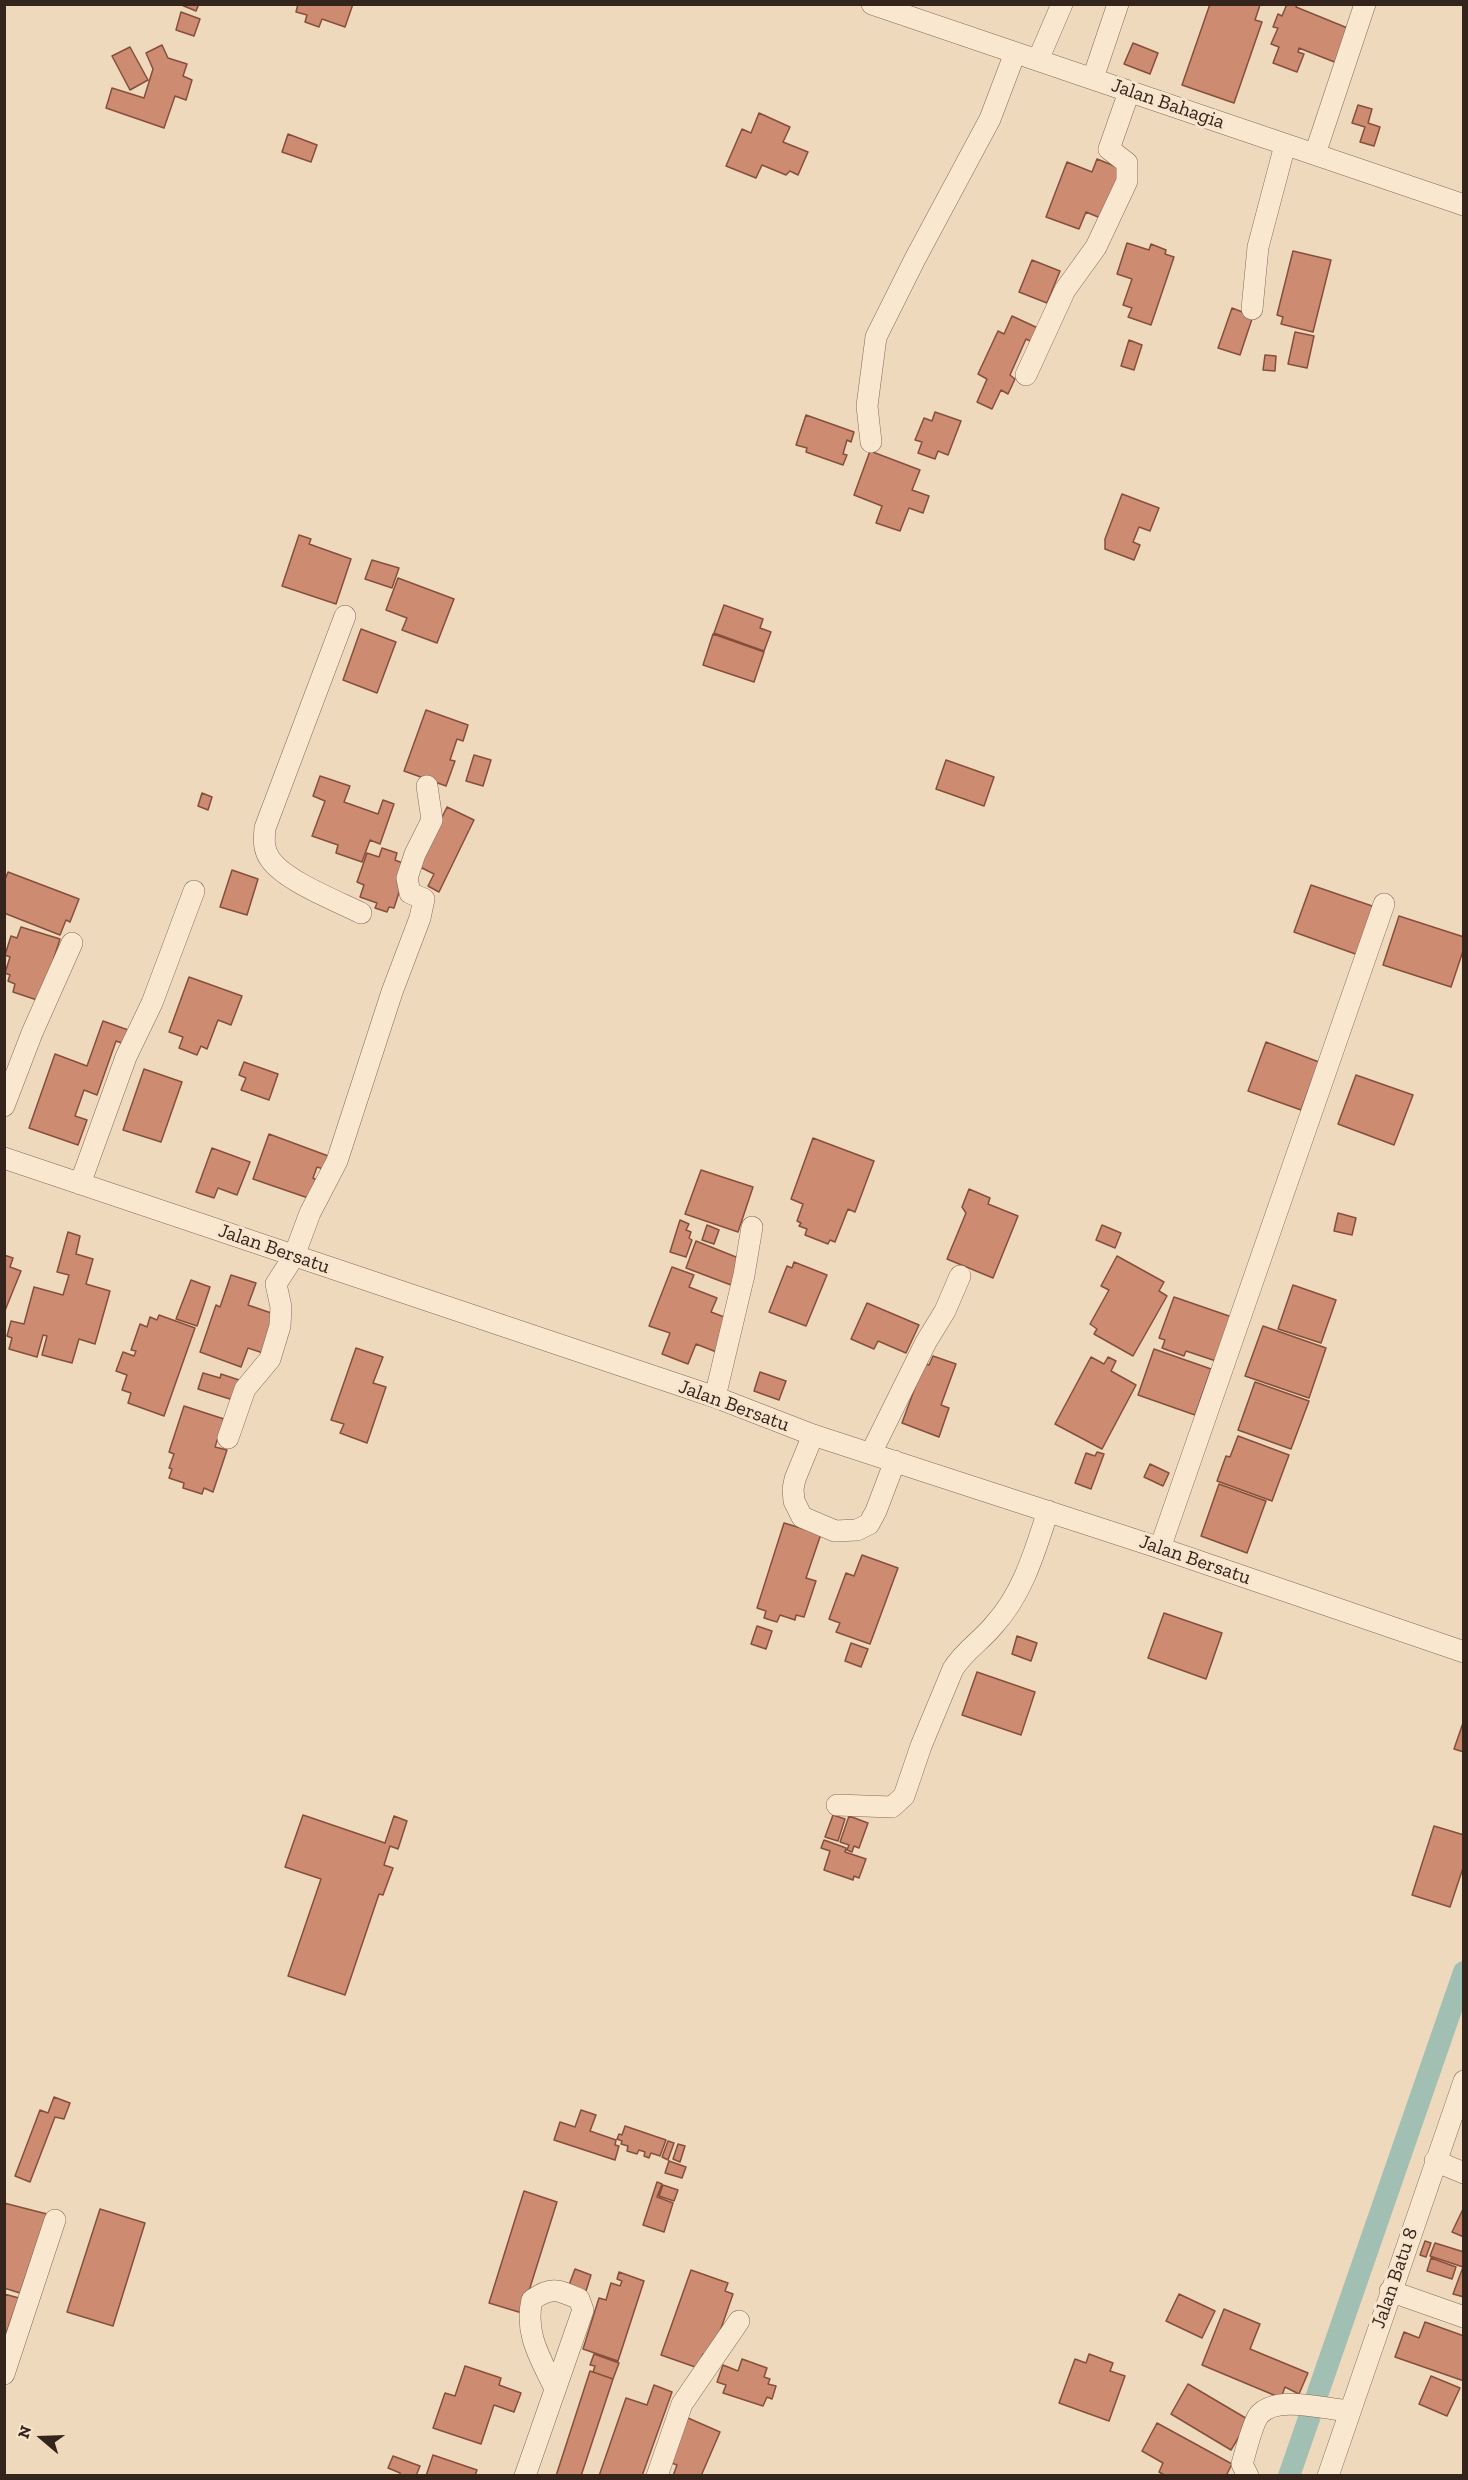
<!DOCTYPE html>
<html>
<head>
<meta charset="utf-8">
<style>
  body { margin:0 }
  #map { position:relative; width:1468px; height:2480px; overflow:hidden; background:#eed9bd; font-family:"Zilla Slab",serif }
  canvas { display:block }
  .frame { position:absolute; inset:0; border:6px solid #35241b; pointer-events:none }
  .north { position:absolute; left:12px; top:2408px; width:60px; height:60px; -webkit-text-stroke:4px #f6e4cd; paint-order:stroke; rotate:289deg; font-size:16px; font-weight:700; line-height:24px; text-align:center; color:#35241b }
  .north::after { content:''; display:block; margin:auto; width:21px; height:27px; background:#35241b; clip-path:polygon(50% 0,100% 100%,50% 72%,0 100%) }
</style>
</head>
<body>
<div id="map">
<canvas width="1468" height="2480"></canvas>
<div class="frame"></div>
<div class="north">N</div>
</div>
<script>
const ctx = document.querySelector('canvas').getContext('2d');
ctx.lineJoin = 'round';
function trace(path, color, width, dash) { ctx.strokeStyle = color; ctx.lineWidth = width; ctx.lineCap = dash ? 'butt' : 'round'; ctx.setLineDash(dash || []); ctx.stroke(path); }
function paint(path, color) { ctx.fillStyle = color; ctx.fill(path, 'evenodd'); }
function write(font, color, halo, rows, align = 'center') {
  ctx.font = font + ' "Zilla Slab",serif'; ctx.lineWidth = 6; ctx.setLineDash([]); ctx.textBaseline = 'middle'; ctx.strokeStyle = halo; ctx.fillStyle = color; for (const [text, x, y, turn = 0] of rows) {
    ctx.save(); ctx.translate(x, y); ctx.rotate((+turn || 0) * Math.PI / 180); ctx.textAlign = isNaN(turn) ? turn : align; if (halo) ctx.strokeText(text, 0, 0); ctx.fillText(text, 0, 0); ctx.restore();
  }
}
trace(new Path2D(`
  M1289,2476L1464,1972`), '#a1bfb2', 22);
const building = new Path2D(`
  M179,4H199L196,11Z
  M298,4H353L345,27L322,19L319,27L305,22L307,15L296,12Z
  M1210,4L1260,5L1255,20L1262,22L1234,103L1182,85Z
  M1287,4H1297L1296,7L1350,29L1337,63L1299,48L1298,52L1304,54L1297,72L1273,63L1279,47L1271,44L1278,28L1273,27L1278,14L1282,16Z
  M181,12L200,19L194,36L176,30Z
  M1133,43L1158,53L1150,74L1124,64Z
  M162,45L168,58L187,64L183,76L192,80L186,100L175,96L164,128L106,108L112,88L144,98L153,69L146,53Z
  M130,47L148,80L130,90L112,56Z
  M1358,105L1372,109L1368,123L1380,127L1374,146L1360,142L1365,127L1352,123Z
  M759,113L790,127L783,142L808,152L798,175L790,171L786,175L762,165L756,178L726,166L742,129L751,133Z
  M288,134L317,145L311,162L282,152Z
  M1097,159L1122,169L1103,219L1086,212L1079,229L1046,217L1067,162L1092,172Z
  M1127,243L1149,250L1151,244L1166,250L1165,254L1174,257L1151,325L1128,317L1132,308L1123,305L1132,279L1117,274Z
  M1293,251L1331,260L1313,332L1281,324L1283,317L1277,315Z
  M1032,260L1060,271L1047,303L1019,292Z
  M1232,308L1253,316L1240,355L1218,348Z
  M1012,316L1040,329L1034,343L1026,339L1010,375L1015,379L1008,394L1001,390L992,409L977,402L987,379L978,374L998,331L1004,334Z
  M1295,332L1314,336L1307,368L1288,364Z
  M1129,340L1142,345L1134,370L1121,366Z
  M1265,355L1276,356L1275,371L1263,370Z
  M935,412L961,421L948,455L938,451L935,459L918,453L922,442L915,440L924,418L932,421Z
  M806,415L854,432L851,442L847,440L843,454L847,455L843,465L806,452L807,448L796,445Z
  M870,451L920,470L912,490L929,496L923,513L909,508L900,531L876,523L882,506L854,495Z
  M1122,494L1159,508L1150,531L1139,527L1133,542L1140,545L1134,560L1105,549V539Z
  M299,535L311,539L309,544L351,559L336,604L282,586Z
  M372,560L399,568L392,588L365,579Z
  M398,578L454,599L437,643L402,630L407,618L386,610Z
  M724,605L763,619L760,628L771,632L764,651L714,633Z
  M361,629L396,642L377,693L343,680Z
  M713,634L764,652L754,682L703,665Z
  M426,710L468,725L463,741L457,739L450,760L455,761L446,786L404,771Z
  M474,755L491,760L483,786L466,781Z
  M946,760L994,777L984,806L936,789Z
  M320,776L350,786L344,802L378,814L383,800L394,804L380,844L370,840L362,862L336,853L338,845L312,836L325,801L313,796Z
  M202,793L212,797L208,810L198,806Z
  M447,807L474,820L439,892L428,886L434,874L418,866Z
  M382,848L397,853L395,860L405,864L404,877L394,908L389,907L387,912L375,908L377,903L360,897L364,885L357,882L367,853L379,857Z
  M232,870L258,879L247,915L220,907Z
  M8,872L79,899L70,922L66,920L60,935L4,913V882Z
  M1311,885L1378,908L1361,956L1294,932Z
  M1399,916L1464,937V948L1451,987L1383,965Z
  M21,927L60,939L40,1001L13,992L15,984L8,981L10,975L5,973L10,957L5,955L11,936L17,938Z
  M189,977L242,996L231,1025L218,1020L207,1049L201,1046L197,1055L179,1048L183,1037L169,1032Z
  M103,1021L131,1031L127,1045L116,1041L97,1095L84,1090L75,1116L87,1120L78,1145L29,1128L55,1054L87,1066Z
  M1266,1042L1319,1062L1301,1110L1248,1091Z
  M244,1062L278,1074L269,1100L241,1090L246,1078L239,1075Z
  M144,1069L182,1082L161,1142L123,1130Z
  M1356,1075L1413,1095L1394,1145L1338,1124Z
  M269,1134L331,1157L327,1170L317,1167L313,1178L318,1181L311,1199L253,1179Z
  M813,1138L874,1161L855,1212L848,1209L835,1242L830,1240L828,1244L805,1235L807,1229L799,1226L801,1223L797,1221L803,1204L791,1199Z
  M212,1148L250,1162L237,1195L218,1188L214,1198L196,1192Z
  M701,1170L753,1187L738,1232L685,1214Z
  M969,1189L990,1198L988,1204L1018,1216L993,1278L947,1259L966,1213L962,1207Z
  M1338,1213L1356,1218L1352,1235L1334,1231Z
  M680,1220L689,1224L686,1230L691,1232L689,1238L692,1240L686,1257L670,1252Z
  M707,1225L719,1230L714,1244L702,1240Z
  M1102,1225L1121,1233L1115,1248L1096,1240Z
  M68,1232L80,1236L76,1254L93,1259L86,1284L110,1291L95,1344L79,1339L72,1363L42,1355L47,1336L43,1335L37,1357L9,1349L12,1338L7,1336L11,1321L24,1324L34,1287L63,1295L69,1275L57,1272Z
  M696,1241L741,1259L731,1285L686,1268Z
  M4,1255L13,1258L10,1267L21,1271L4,1313Z
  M1117,1256L1164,1282L1159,1291L1167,1296L1133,1356L1094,1334L1097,1329L1090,1324L1109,1290L1101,1286Z
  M794,1262L827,1275L806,1326L769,1312L787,1266L792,1268Z
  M672,1267L694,1275L689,1287L717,1298L711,1312L732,1320L719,1353L696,1344L688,1364L662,1354L670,1333L649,1326Z
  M231,1275L256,1283L248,1305L277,1315L263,1353L248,1348L241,1367L200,1352L216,1305L220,1307Z
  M191,1280L210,1287L197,1326L176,1319Z
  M1293,1285L1336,1300L1321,1343L1278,1329Z
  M1174,1297L1232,1317L1216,1361L1186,1351L1184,1356L1162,1348L1165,1340L1159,1338Z
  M867,1303L919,1325L906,1353L878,1341L874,1349L851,1339Z
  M159,1315L195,1328L164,1416L128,1403L131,1393L122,1390L127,1375L116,1371L123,1352L134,1356L136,1351L131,1350L140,1324L147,1327L150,1317L157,1320Z
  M1263,1326L1326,1348L1309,1398L1245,1376Z
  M356,1348L383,1357L373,1383L386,1387L367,1443L340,1433L344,1424L331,1420Z
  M1154,1349L1211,1369L1195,1415L1138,1395Z
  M933,1356L956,1364L941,1405L949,1408L939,1437L902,1423L924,1363L929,1365Z
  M1091,1357L1104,1364L1108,1357L1116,1361L1111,1371L1136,1385L1102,1449L1055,1424Z
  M760,1372L786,1381L779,1400L754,1391Z
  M203,1373L220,1378L221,1374L239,1380L233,1400L198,1389Z
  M1255,1382L1309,1401L1291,1449L1238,1430Z
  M184,1406L224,1419L215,1447L227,1450L213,1492L204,1488L202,1494L183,1488L184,1483L169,1478L172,1469L169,1468L174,1454L169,1452Z
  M1238,1436L1289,1455L1272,1501L1217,1481L1226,1456L1230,1457Z
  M1097,1452L1104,1454L1091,1489L1075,1483L1086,1453L1095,1456Z
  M1150,1464L1169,1473L1163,1486L1144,1477Z
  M1219,1484L1266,1501L1247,1553L1201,1536Z
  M784,1523L821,1534L806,1578L816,1581L804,1617L796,1615L795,1620L780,1615L777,1622L764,1618L766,1611L757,1608Z
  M862,1555L898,1568L870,1644L836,1632L840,1623L829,1619L846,1573L854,1576Z
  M1164,1613L1222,1633L1206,1679L1148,1658Z
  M757,1626L772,1631L766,1649L751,1644Z
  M1017,1636L1037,1643L1031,1661L1012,1654Z
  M851,1643L868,1649L861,1667L845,1661Z
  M977,1672L1035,1692L1021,1735L962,1715Z
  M1464,1720V1752L1454,1749Z
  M303,1815L385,1843L394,1816L407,1821L398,1849L390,1846L384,1865L393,1868L383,1895L379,1894L345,1995L288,1976L321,1879L285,1867Z
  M833,1815L845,1819L838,1841L825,1837Z
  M849,1816L868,1823L859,1848L854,1846L852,1852L847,1850L849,1845L840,1842Z
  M1434,1826L1464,1835V1865L1450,1907L1412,1895Z
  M824,1840L846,1848L845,1852L866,1859L859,1878L854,1876L853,1880L824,1870L830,1851L821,1848Z
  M54,2097L70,2103L64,2119L55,2117L30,2182L15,2176L40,2110L48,2113Z
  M581,2110L596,2115L590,2131L616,2140L615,2145L619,2146L615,2160L554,2140L560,2122L575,2127Z
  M625,2126L666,2140L660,2156L651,2153L649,2158L644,2156L645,2152L639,2150L637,2154L627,2151L628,2146L621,2144L622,2141L617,2139L619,2134L622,2135Z
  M668,2141L674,2143L668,2160L662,2157Z
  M678,2144L685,2146L680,2162L673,2159Z
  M669,2161L686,2167L682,2178L665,2173Z
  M657,2182L662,2184L657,2197L673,2203L664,2232L643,2225Z
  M663,2185L678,2190L674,2201L659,2196Z
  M524,2191L557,2202L522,2313L489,2303Z
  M4,2203L47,2214L20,2293L4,2288Z
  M1464,2207V2237L1452,2232Z
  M100,2209L145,2223L113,2326L67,2312Z
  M1425,2241L1431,2243L1426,2257L1420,2255Z
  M1435,2243L1464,2252V2297L1453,2294L1463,2267L1430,2256Z
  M1431,2258L1456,2267L1452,2279L1427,2271Z
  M575,2269L591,2275L586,2291L569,2285Z
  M691,2270L728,2283L725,2291L733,2294L711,2357L703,2354L698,2368L661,2355Z
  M619,2272L644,2281L618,2361L583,2349L599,2298L606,2300L611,2283L620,2286L622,2281L617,2279Z
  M4,2294L19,2298L4,2339Z
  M1179,2294L1215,2311L1202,2338L1166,2321Z
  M1224,2309L1260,2324L1250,2349L1308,2373L1299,2394L1285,2387L1281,2398L1202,2365Z
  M1425,2322L1464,2336V2381L1395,2357L1404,2332L1419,2338Z
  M594,2354L619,2363L613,2379L593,2372L595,2366L590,2365Z
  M1089,2354L1113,2363L1110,2371L1125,2376L1109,2421L1059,2403L1075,2359L1086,2363Z
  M742,2359L767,2368L764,2377L770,2379L768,2384L776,2386L772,2399L767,2397L763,2406L723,2393L726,2385L717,2382L723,2365L738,2371Z
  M465,2366L501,2378L499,2385L521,2393L514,2412L494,2405L481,2444L433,2428L445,2393L455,2396Z
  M590,2371L613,2379L581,2476H556Z
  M1431,2376L1460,2388L1447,2416L1419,2404Z
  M1188,2384L1249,2420L1231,2450L1171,2414Z
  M654,2385L672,2392L642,2476H599L626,2398L647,2405Z
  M688,2418L720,2432L701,2476H673L677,2465L669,2462Z
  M1157,2423L1232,2464L1226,2476H1166L1159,2472L1163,2463L1142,2451Z
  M433,2455L477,2470L475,2476H426Z
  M393,2456L420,2466L416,2476H400V2473L388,2468Z`);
paint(building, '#cd8c72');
trace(building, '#864f3c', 1.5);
const minor = new Path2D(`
  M872,4L1464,205
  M1038,60L1062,4
  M1093,78L1118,4
  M1315,154L1365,4
  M1252,309L1258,247L1285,145
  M1026,375L1065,290L1096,247L1127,181V163L1109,149L1129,92
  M871,442L867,406L876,337L915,259L990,119L1015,53
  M345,616L265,828C264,839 263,849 270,859C285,881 337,901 361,913
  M4,1106L32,1033L72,943
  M4,1158L715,1397L813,1435L1160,1548L1464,1652
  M80,1184L126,1057L152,1003L194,891
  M715,1397L744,1275L752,1227
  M813,1435L795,1479L793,1489L794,1501L802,1517L835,1531L857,1530L869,1524L876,1511L895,1461
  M228,1438L245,1389L270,1359L280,1326L281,1307L276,1284L294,1256L310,1213L337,1161L392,992L420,918L424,899L410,893L407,878L415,854L432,820L427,786
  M871,1453L926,1342L945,1311L960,1276
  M1160,1548L1384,904
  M837,1805L892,1807L904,1796L921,1746L953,1669C964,1651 981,1641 994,1625C1023,1593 1035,1551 1048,1511
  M1435,2161L1464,2173
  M1390,2291L1464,2317
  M4,2374L55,2220
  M525,2476L583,2310L579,2299C558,2290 552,2286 532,2300C524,2334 541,2359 555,2389
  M657,2476L682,2404L739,2321
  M1248,2476L1242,2464C1246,2451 1252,2424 1259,2415C1277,2394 1327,2410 1350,2411
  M1328,2476L1464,2081`);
trace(minor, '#866956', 22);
trace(minor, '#f9e7d0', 21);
write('20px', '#35241b', '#f6e4cd', [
  ["Jalan Bahagia",1168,104,19],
  ["Jalan Bersatu",274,1249,19],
  ["Jalan Bersatu",734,1406,20],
  ["Jalan Bersatu",1195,1560,19],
  ["Jalan Batu 8",1395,2278,-71]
]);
</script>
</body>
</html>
